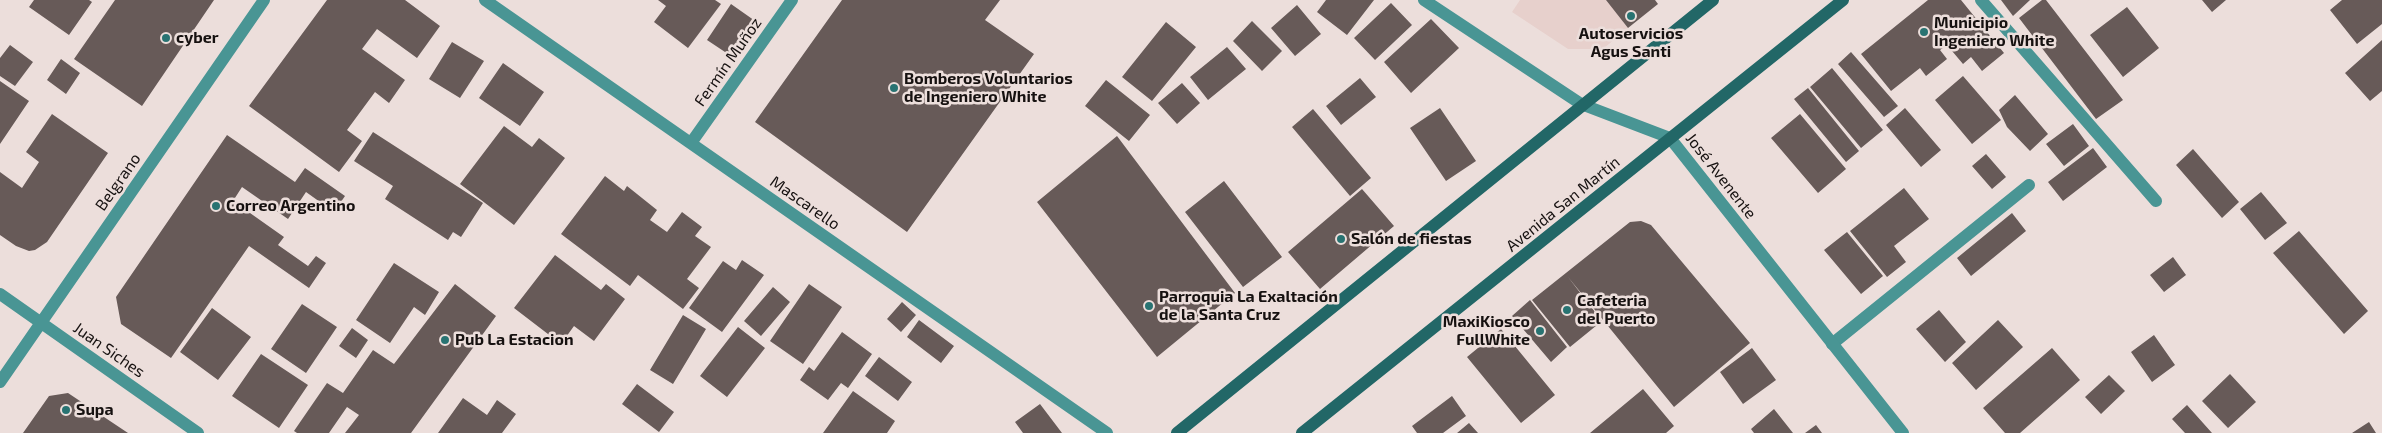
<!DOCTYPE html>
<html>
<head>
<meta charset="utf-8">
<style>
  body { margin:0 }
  canvas { display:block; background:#ecdedb }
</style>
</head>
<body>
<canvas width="2382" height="433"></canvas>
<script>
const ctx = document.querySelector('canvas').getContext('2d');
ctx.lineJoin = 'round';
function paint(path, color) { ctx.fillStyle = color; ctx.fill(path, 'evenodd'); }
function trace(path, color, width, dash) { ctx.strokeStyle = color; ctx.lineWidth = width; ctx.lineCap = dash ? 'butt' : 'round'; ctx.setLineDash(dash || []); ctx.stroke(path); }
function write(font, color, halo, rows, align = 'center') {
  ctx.font = font + ' "Exo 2",sans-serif'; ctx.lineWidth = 5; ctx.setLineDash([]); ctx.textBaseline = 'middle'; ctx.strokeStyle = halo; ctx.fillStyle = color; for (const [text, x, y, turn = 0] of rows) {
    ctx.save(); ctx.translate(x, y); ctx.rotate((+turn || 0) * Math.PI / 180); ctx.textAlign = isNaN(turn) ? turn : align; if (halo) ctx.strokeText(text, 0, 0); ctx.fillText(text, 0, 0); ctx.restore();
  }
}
paint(new Path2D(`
  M1520,0H1607L1628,28L1603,49H1568L1512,12Z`), '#e7d0cc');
paint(new Path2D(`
  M34,0H89L92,2L69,35L29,7Z
  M115,0H214L142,106L74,59Z
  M327,0H405L440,26L417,58L377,29L362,49L405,80L389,103L375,92L347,130L362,141L339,172L249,106Z
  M658,0H715L721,4L688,48L654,22L666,6Z
  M842,0H1000L985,20L1034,54L907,232L755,122Z
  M1326,0H1374L1347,35L1317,12Z
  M1606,0H1655L1658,4L1628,28Z
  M1928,0H1961L2004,53L1982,71L1971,57L1963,64L1947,45L1940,50L1947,59L1926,76L1920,68L1891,91L1861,54Z
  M2001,0H2030L2013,16Z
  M2042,0H2046L2123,100L2096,119L2019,18Z
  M2202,0H2226L2212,12Z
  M2342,0H2382V24L2357,44L2330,10Z
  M1391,3L1412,25L1375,60L1354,38Z
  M731,4L758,23L734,58L707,40Z
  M1297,5L1321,34L1295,56L1271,28Z
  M2127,7L2159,48L2123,77L2090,35Z
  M1431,19L1459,48L1411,93L1384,62Z
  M1252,21L1282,51L1262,71L1233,41Z
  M1166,22L1196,47L1152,101L1122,77Z
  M2382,40V91L2370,101L2345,73Z
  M452,42L484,61L460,98L429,79Z
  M10,45L33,62L15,86L0,76V58Z
  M1227,47L1246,69L1208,100L1190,77Z
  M1851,52L1898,106L1884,117L1838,64Z
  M61,59L80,73L66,94L47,80Z
  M503,63L544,92L520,126L479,98Z
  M1832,68L1883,130L1861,148L1810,87Z
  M1963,76L2001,120L1972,144L1935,100Z
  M1360,78L1376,97L1341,125L1326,106Z
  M1106,80L1150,115L1129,141L1085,106Z
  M0,81L29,101L0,144Z
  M1182,83L1200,103L1177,124L1158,103Z
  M1808,88L1859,151L1846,162L1794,99Z
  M2015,95L2048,134L2030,151L2007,127L1999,110Z
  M1440,108L1476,161L1446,181L1410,128Z
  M1905,108L1941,150L1921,167L1886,125Z
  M1313,109L1371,178L1350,196L1292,127Z
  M52,114L108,153L47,242L35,250L29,251L16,246L0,235V172L22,188L39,162L26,152Z
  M1800,114L1846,169L1818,193L1771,138Z
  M2073,124L2089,146L2064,166L2046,144Z
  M504,126L532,147L539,138L565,158L514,225L460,184Z
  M373,132L483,203L461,237L453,232L448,240L385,199L393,186L354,161Z
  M227,135L295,182L305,168L345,196L334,212L306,192L288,219L242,187L233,201L284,237L278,245L308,266L316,256L326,263L309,288L249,246L171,358L121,324L116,297Z
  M1117,136L1235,293L1157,357L1037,202Z
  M2093,148L2107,167L2063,201L2048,182Z
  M2193,149L2239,202L2222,218L2176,165Z
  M1986,154L2006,177L1992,189L1972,166Z
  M605,176L624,191L627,186L657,210L650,220L667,232L682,212L702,227L695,236L711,247L687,279L699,288L683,309L638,275L630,286L561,234Z
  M1224,181L1282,257L1243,287L1185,212Z
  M1904,188L1929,219L1894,246L1906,262L1887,277L1850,231Z
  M1362,189L1394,226L1320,289L1288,252Z
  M2261,192L2287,223L2265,240L2240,209Z
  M2012,213L2026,231L1971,276L1957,258Z
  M1641,221L1651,225L1750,343L1674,407L1568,277L1602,321L1570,347L1532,300L1630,222Z
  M2299,231L2368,311L2344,334L2273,253Z
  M1847,232L1883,276L1861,294L1824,250Z
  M555,255L601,290L606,284L625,299L594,341L574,326L561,344L514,308Z
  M2173,257L2186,275L2164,292L2150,275Z
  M742,260L764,275L722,332L689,308L723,261L736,270Z
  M394,263L439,292L425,315L414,307L390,343L356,320Z
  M455,284L496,316L411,433H345L359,415L347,407L329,433H297L294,431L327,383L343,393L373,350L394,364Z
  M809,284L842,307L803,364L770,341Z
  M773,287L790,302L761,336L744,321Z
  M1530,300L1567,347L1551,362L1512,316Z
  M902,302L916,315L901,332L887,319Z
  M302,304L337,327L306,373L271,349Z
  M212,308L251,337L218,380L180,352Z
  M1939,310L1966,342L1945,362L1916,329Z
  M683,315L706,329L673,384L650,370Z
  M919,320L954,346L941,363L907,337Z
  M1998,320L2023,347L1976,390L1952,363Z
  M738,327L765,348L727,397L700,376Z
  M352,328L368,340L356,358L339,346Z
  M1501,329L1555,395L1521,423L1467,357Z
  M842,332L872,354L848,388L841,383L828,400L800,380L809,367L814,371Z
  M2154,335L2175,365L2152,382L2131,352Z
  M1752,348L1776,380L1743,404L1720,372Z
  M2052,348L2080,380L2020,433H2005L1983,408Z
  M261,354L308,385L279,428L232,396Z
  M879,357L912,382L898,401L865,376Z
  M2230,374L2256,402L2228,428L2202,401Z
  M2109,375L2125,391L2101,414L2085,397Z
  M637,384L674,412L659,432L622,404Z
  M1643,389L1674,426L1666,433H1590Z
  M853,391L895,421L887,433H823Z
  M68,393L128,433H23L49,396Z
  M1452,396L1466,416L1443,433H1417L1412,426Z
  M463,398L487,415L497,400L516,414L502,433H438Z
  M1040,404L1062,433H1023L1015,422Z
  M2187,405L2212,433H2185L2172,419Z
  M1774,409L1793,433H1754L1751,429Z
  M2369,422L2376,433H2352Z
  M1469,423L1478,433H1457Z
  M1816,425L1822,433H1805Z`), '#675a58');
trace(new Path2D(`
  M1981,0L2156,201
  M1832,344L2029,185`), '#499594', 12);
trace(new Path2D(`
  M485,0L1107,433
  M1424,0L1581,104L1670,138L1903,433
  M691,143L792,0
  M0,294L198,433
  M0,382L264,0`), '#499594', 12);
trace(new Path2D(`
  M1177,433L1713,0
  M1302,433L1843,0`), '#226767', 12);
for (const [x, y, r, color] of [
  [1631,16,5,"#287372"],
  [1924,32,5,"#287372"],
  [166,38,5,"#287372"],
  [894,88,5,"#287372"],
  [216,206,5,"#287372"],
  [1341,239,5,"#287372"],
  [1149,306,5,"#287372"],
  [1567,310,5,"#287372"],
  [1540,331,5,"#287372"],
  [445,340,5,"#287372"],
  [66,410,5,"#287372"]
]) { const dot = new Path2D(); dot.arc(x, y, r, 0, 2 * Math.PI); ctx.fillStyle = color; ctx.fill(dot); trace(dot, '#ecdedb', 2); }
write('bold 16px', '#161110', '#ecdedb', [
  ["Municipio",1934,23],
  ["Ingeniero White",1934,41],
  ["Autoservicios",1631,34,"center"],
  ["Agus Santi",1631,52,"center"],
  ["cyber",176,38],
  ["Bomberos Voluntarios",904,79],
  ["de Ingeniero White",904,97],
  ["Correo Argentino",226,206],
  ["Salón de fiestas",1351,239],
  ["Parroquia La Exaltación",1159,297],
  ["de la Santa Cruz",1159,315],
  ["Cafeteria",1577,301],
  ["del Puerto",1577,319],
  ["MaxiKiosco",1530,322,"right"],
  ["FullWhite",1530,340,"right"],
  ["Pub La Estacion",455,340],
  ["Supa",76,410]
], 'left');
write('16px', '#161110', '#ecdedb', [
  ["Fermín Muñoz",728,62,-55],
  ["José Avenente",1721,176,52],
  ["Belgrano",118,182,-55],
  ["Mascarello",805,203,35],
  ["Avenida San Martín",1563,204,-39],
  ["Juan Siches",109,350,35]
]);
</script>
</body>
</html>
